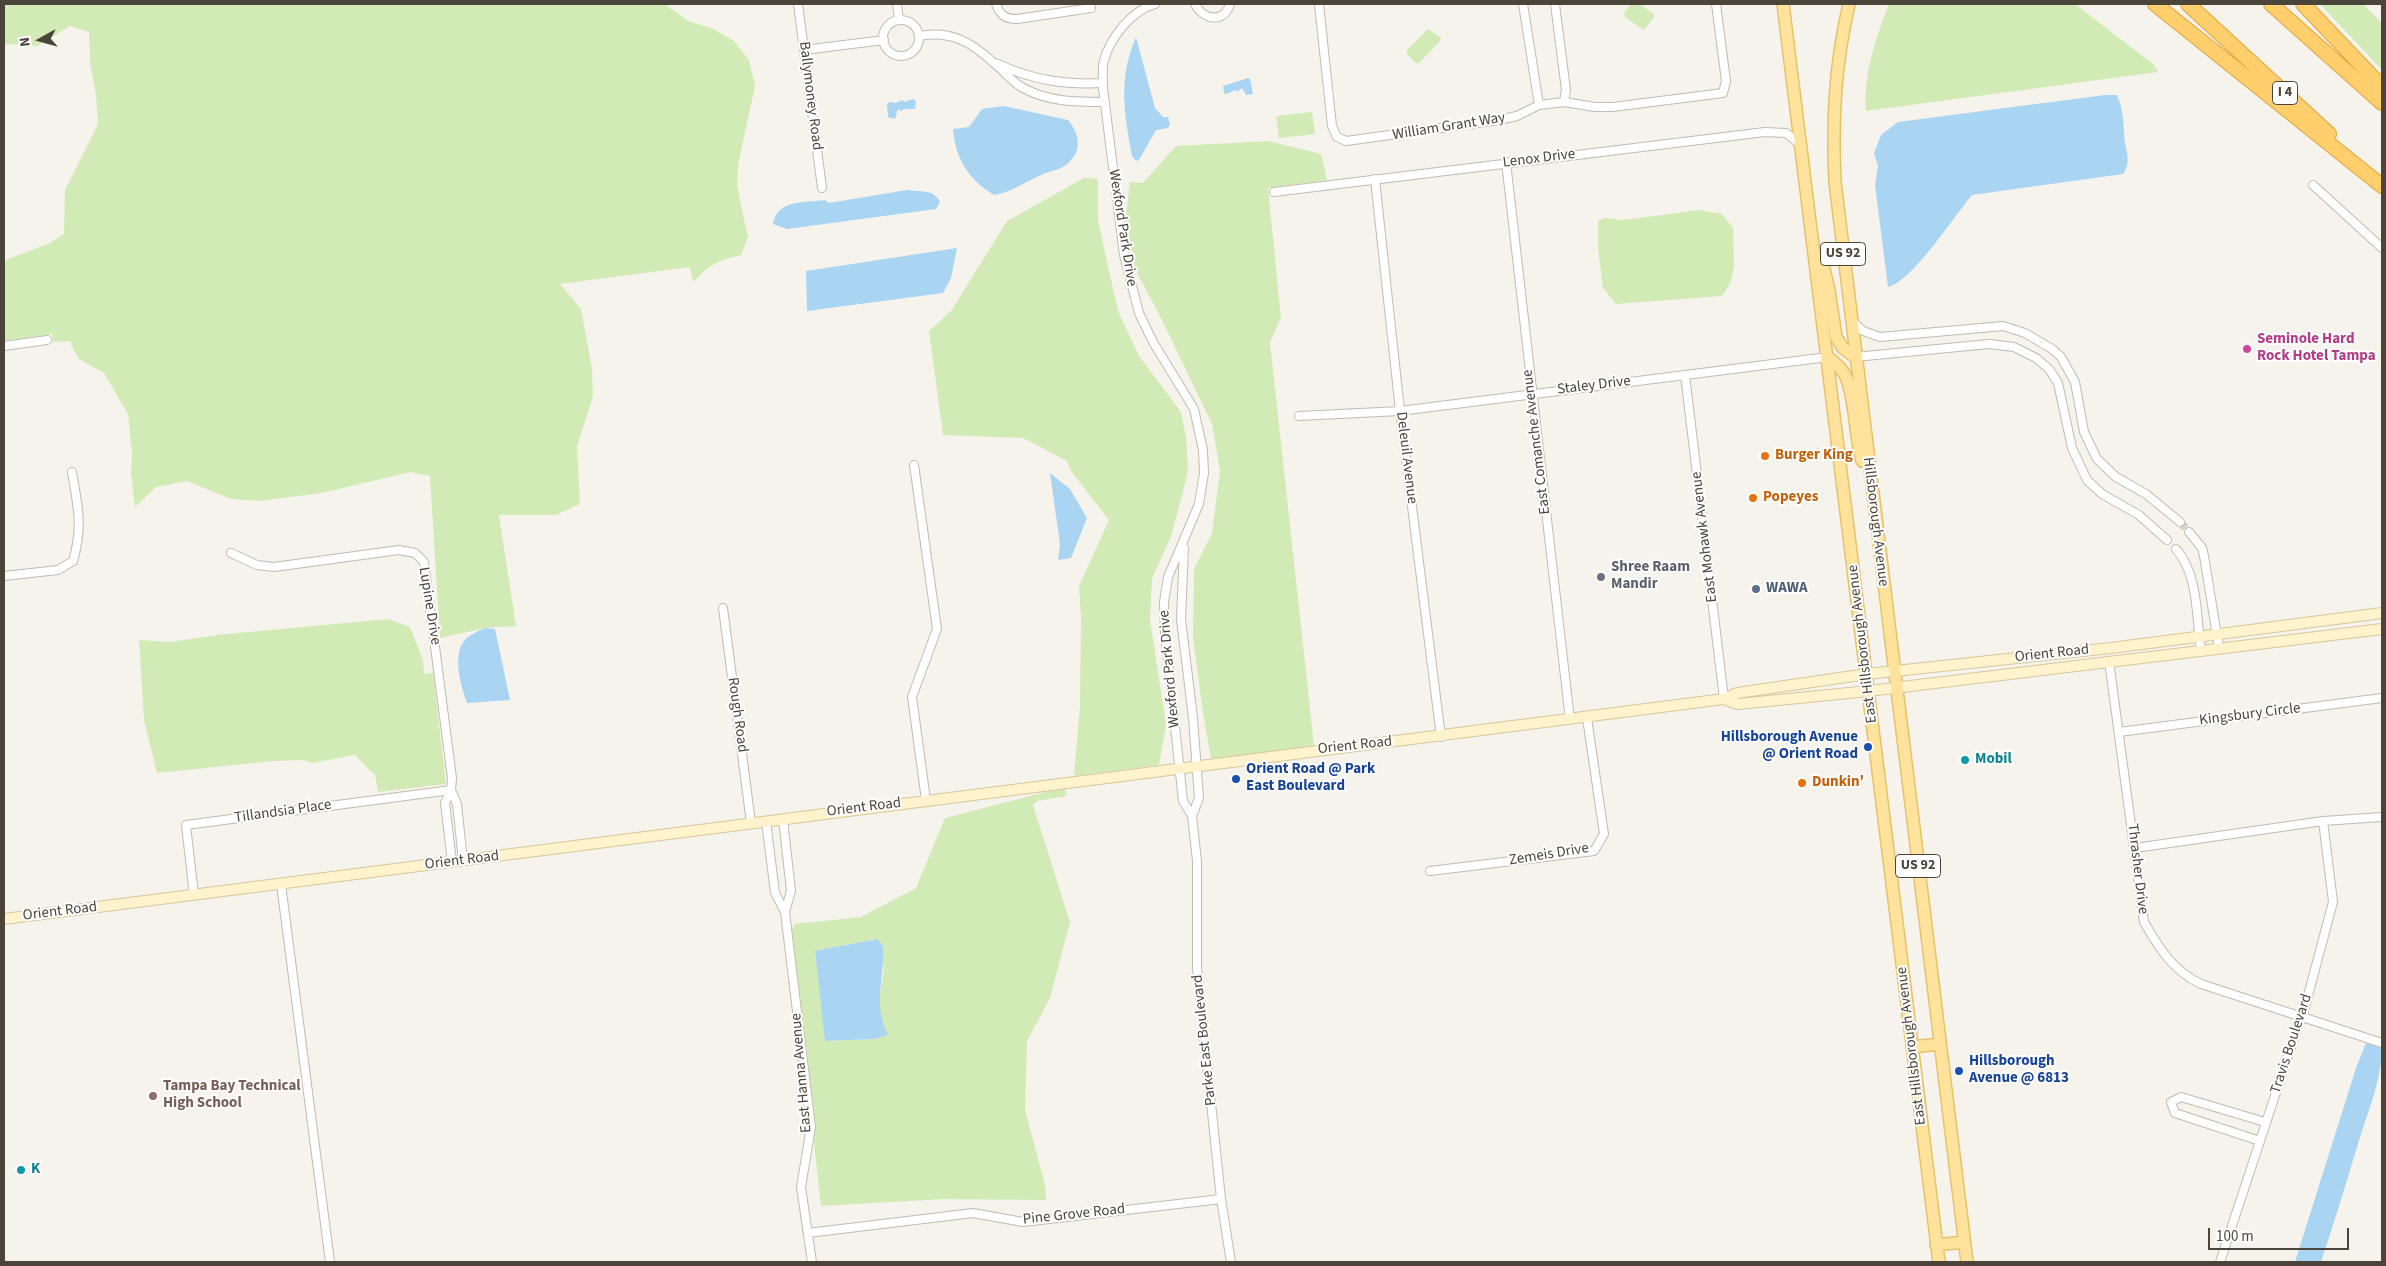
<!DOCTYPE html>
<html>
<head>
<meta charset="utf-8">
<style>
  body { margin:0 }
  #map { position:relative; width:2386px; height:1266px; overflow:hidden; background:#f6f3ec; font-family:"Source Sans 3",sans-serif }
  canvas { display:block }
  .frame { position:absolute; inset:0; border:5px solid #4b4439; pointer-events:none }
  .north { position:absolute; left:15px; top:15px; width:50px; height:50px; -webkit-text-stroke:4px #fff; paint-order:stroke; rotate:263deg; font-size:14px; font-weight:700; line-height:20px; text-align:center; color:#4b4439 }
  .north::after { content:''; display:block; margin:auto; width:18px; height:22px; background:#4b4439; clip-path:polygon(50% 0,100% 100%,50% 72%,0 100%) }
  .scale { position:absolute; left:2208px; top:1228px; width:141px; height:22px; box-sizing:border-box; border:2px solid #4b4439; border-top:0; padding-left:6px; font-size:15px; line-height:18px; white-space:nowrap; color:#4b4439; -webkit-text-stroke:4px #fff; paint-order:stroke }
</style>
</head>
<body>
<div id="map">
<canvas width="2386" height="1266"></canvas>
<div class="frame"></div>
<div class="north">N</div>
<div class="scale">100 m</div>
</div>
<script>
const ctx = document.querySelector('canvas').getContext('2d');
ctx.lineJoin = 'round';
function paint(path, color) { ctx.fillStyle = color; ctx.fill(path, 'evenodd'); }
function trace(path, color, width, dash) { ctx.strokeStyle = color; ctx.lineWidth = width; ctx.lineCap = dash ? 'butt' : 'round'; ctx.setLineDash(dash || []); ctx.stroke(path); }
function write(font, color, halo, rows, align = 'center') {
  ctx.font = font + ' "Source Sans 3",sans-serif'; ctx.lineWidth = 4; ctx.setLineDash([]); ctx.textBaseline = 'middle'; ctx.strokeStyle = halo; ctx.fillStyle = color; for (const [text, x, y, turn = 0] of rows) {
    ctx.save(); ctx.translate(x, y); ctx.rotate((+turn || 0) * Math.PI / 180); ctx.textAlign = isNaN(turn) ? turn : align; if (halo) ctx.strokeText(text, 0, 0); ctx.fillText(text, 0, 0); ctx.restore();
  }
}
paint(new Path2D(`
  M4,4H665L688,21L711,28L733,40L749,60L755,86L738,165L737,187L748,237L741,255C717,260 710,265 693,282L690,267L560,284L581,309L592,368L593,396L577,447L580,504L556,515H499L516,626L485,628L440,638L430,476L410,472L322,493L259,501L231,499L187,481L156,487L135,507L131,474L132,453L128,414L104,373L79,359L71,345V341L53,342L52,334L4,341V263L8,259L50,243L64,234L65,190L98,124L96,95L90,62L89,32L70,26L37,46L4,44Z
  M1631,4H1639L1654,14V17L1645,29H1642L1625,17L1624,13Z
  M1889,4H2075L2153,64L2158,72L1866,111C1863,74 1876,38 1889,4Z
  M2320,4H2363L2382,23V70Z
  M1428,29L1441,38V40L1419,63H1416L1407,54V50Z
  M1312,112L1315,134L1279,138L1276,116Z
  M1268,141L1321,154L1327,180L1268,188L1281,318L1270,342L1314,746L1211,759L1203,713L1193,637L1194,569L1212,533L1220,471L1212,424L1160,316L1136,271L1125,222L1130,182L1143,183L1176,146Z
  M1084,178L1098,179V221L1118,311L1139,356L1181,412L1186,437L1188,470L1182,496L1171,536L1152,579L1150,620L1166,725L1159,765L1074,776L1080,706L1081,619L1079,586L1109,520L1071,471L1067,461L1023,438L943,435L929,331L951,311L1007,221Z
  M1700,210L1722,214L1733,228L1734,268L1730,284L1722,296L1616,304L1603,288L1598,248V221L1605,218L1623,220Z
  M388,619L410,627L423,660L424,674L433,673L446,784L378,792L375,774L371,772L355,755L312,763L304,760L273,761L157,773L144,720L139,640L170,642L217,635Z
  M1065,787L1066,796L1037,801L1033,805L1070,922L1050,998L1027,1041L1025,1110L1045,1185L1046,1200L945,1199L821,1206L814,1142L816,1126L792,929L795,924L861,917L916,888L945,818ZM877,939L884,968L879,1000L880,1019L887,1035L875,1039L826,1041L815,951Z`), '#d2eab5');
paint(new Path2D(`
  M1136,37L1155,108L1163,117H1168L1170,124L1168,128L1156,130L1139,160L1136,161L1132,156C1124,112 1118,79 1136,37Z
  M1248,78L1250,79L1253,94L1246,95L1242,88L1237,92L1236,90L1226,94L1224,93L1223,86Z
  M2105,95H2117C2123,109 2123,118 2124,133C2124,147 2133,161 2123,174L1972,195C1955,215 1912,282 1888,287L1875,185L1878,166L1874,153L1881,135L1898,122Z
  M913,99L916,101L915,109H904L901,111L898,109L895,119L888,117L887,105L889,102L895,103L903,100L904,102Z
  M1004,106L1068,120C1082,136 1082,157 1061,168C1054,171 1046,172 1039,176C1023,183 1012,192 994,195C969,180 955,158 953,129L969,127L982,109Z
  M907,190C920,192 934,189 940,202L936,209L787,229L773,224C777,199 805,203 825,200L829,203Z
  M957,248L951,278L943,293L807,311L806,271Z
  M1050,473L1070,489L1087,518L1071,558L1058,560L1060,544Z
  M485,628L495,629L510,700L467,703C461,686 452,657 464,641C469,635 478,631 485,628Z
  M877,939L883,946C885,980 872,1003 888,1035L875,1039L825,1041L815,951Z
  M2366,1043L2382,1048C2382,1076 2370,1107 2361,1134C2348,1177 2335,1220 2321,1262H2295L2356,1068Z`), '#a9d4f2');
trace(new Path2D(`
  M2180,522L2189,532`), '#d4d0c8', 8, [8, 4]);
const street = new Path2D(`
  M798,4L822,188
  M897,4L899,20
  M996,4C1000,15 1005,19 1017,19L1091,8L1090,4
  M1155,4C1131,11 1111,37 1104,60C1102,68 1103,79 1103,88L1124,255L1139,313L1153,342L1194,409L1203,450L1204,473L1199,504L1168,577L1164,602L1165,633L1183,801L1192,816L1197,861V968L1221,1199L1231,1262
  M1195,4C1203,20 1224,24 1230,4
  M1319,4L1332,126L1337,137L1346,141L1499,120L1517,116L1539,105L1564,102L1595,107H1613L1723,93L1726,81L1716,4
  M1523,4L1539,105
  M1555,4L1566,90L1564,102
  M883 38a18 18 0 1 1 36 0a18 18 0 1 1-36 0Z
  M919,36C951,30 971,42 994,63C1004,71 1012,82 1023,88C1049,102 1076,102 1105,102
  M804,50L884,40
  M998,64C1033,80 1065,85 1103,83
  M1506,162L1570,720
  M1375,179L1400,411L1441,737
  M2313,185L2382,248
  M1274,192L1765,132L1786,133L1800,144
  M1852,321L1863,331L1880,337L2003,326L2025,333L2052,349L2061,357L2075,382L2084,432L2097,459L2116,477L2146,494L2180,522
  M4,346L47,340
  M1855,357L1989,344L2014,347L2036,358L2049,369L2058,383L2072,448L2087,480L2102,494L2139,515L2167,540
  M1685,375L1724,699
  M1299,416L1400,411L1828,357
  M914,465L937,629L912,697L926,800
  M2189,532L2202,548L2204,556L2219,648
  M1184,548L1181,619L1193,718L1199,798L1192,816
  M2176,549C2199,575 2196,617 2201,650
  M231,553L257,565L274,567L399,550L415,553L424,562L452,778L451,790L445,803L452,862
  M4,576L58,570L73,561C83,527 78,507 72,472
  M723,608L751,823
  M2109,661L2144,922C2159,948 2173,971 2201,984L2382,1043
  M2119,732L2382,698
  M451,790L457,804L463,861
  M783,819L791,891L785,912
  M766,821L775,893L785,912L811,1127L801,1187L812,1262
  M2135,848L2323,821L2382,817
  M1430,871L1594,851L1604,834L1587,718
  M281,884L330,1262
  M194,895L186,825L451,790
  M2260,1141L2175,1113L2171,1102L2181,1097L2265,1122
  M808,1233L973,1213L1023,1222L1221,1199
  M2220,1262L2299,1023L2302,1018L2333,902L2323,821`);
const secondary = new Path2D(`
  M1724,699L1738,704L1869,691L2382,629
  M4,919L1724,699L1737,693L1867,674L2111,648L2382,613`);
const primary = new Path2D(`
  M1783,4L1939,1262
  M1849,4C1835,65 1832,119 1835,182L1967,1262
  M1821,256L1829,290L1836,337L1843,348L1855,357
  M1828,357C1835,363 1842,368 1846,377C1855,397 1855,437 1862,461
  M1912,1047L1940,1044
  M1936,1245L1964,1242`);
const highway = new Path2D(`
  M2155,4L2382,186
  M2188,4L2329,134
  M2271,4L2382,103
  M2303,4L2382,87`);
trace(street, '#c2bbae', 10);
trace(secondary, '#d6c79b', 12);
trace(primary, '#e6c16a', 14);
trace(highway, '#e0a43c', 16);
trace(street, '#fff', 8);
trace(secondary, '#fff3cd', 10);
trace(primary, '#ffe39c', 11);
trace(highway, '#ffcf6e', 14);
for (const [x, y, r, color] of [
  [2247,349,5,"#d1479c"],
  [1765,456,5,"#e8710a"],
  [1753,498,5,"#e8710a"],
  [1601,577,5,"#6b7280"],
  [1756,589,5,"#5c6f8a"],
  [1868,747,5,"#1a4fb4"],
  [1965,760,5,"#0f9aa8"],
  [1236,779,5,"#1a4fb4"],
  [1802,783,5,"#e8710a"],
  [1959,1071,5,"#1a4fb4"],
  [153,1096,5,"#8d6e63"],
  [21,1170,5,"#0f9aa8"]
]) { const dot = new Path2D(); dot.arc(x, y, r, 0, 2 * Math.PI); ctx.fillStyle = color; ctx.fill(dot); trace(dot, '#fff', 2); }
for (const [x, y, w] of [
  [2285,93,25],
  [1843,254,45],
  [1918,866,45]
]) { const box = new Path2D(); box.roundRect(x - w / 2, y - 11.5, w, 23, 4); ctx.fillStyle = '#fff'; ctx.fill(box); trace(box, '#4b4439', 1); }
write('bold 14px', '#4b4439', null, [
  ["I 4",2285,93],
  ["US 92",1843,254],
  ["US 92",1918,866]
]);
write('15px', '#4b4439', '#fff', [
  ["Ballymoney Road",810,96,83],
  ["William Grant Way",1449,127,-9],
  ["Lenox Drive",1539,159,-7],
  ["Wexford Park Drive",1122,228,81],
  ["Staley Drive",1594,386,-7],
  ["East Comanche Avenue",1537,442,-97],
  ["Deleuil Avenue",1406,458,83],
  ["Hillsborough Avenue",1875,522,83],
  ["East Mohawk Avenue",1705,537,-97],
  ["Lupine Drive",429,606,81],
  ["East Hillsborough Avenue",1863,644,-97],
  ["Orient Road",2052,654,-6],
  ["Wexford Park Drive",1170,669,-95],
  ["Rough Road",737,715,82],
  ["Kingsbury Circle",2250,715,-7],
  ["Orient Road",1355,746,-6],
  ["Orient Road",864,808,-7],
  ["Tillandsia Place",283,812,-8],
  ["Zemeis Drive",1549,855,-9],
  ["Orient Road",462,861,-7],
  ["Thrasher Drive",2137,869,83],
  ["Orient Road",60,912,-7],
  ["Parke East Boulevard",1205,1040,-96],
  ["Travis Boulevard",2292,1044,-72],
  ["East Hillsborough Avenue",1912,1046,-97],
  ["East Hanna Avenue",802,1073,-95],
  ["Pine Grove Road",1074,1215,-6]
]);
write('bold 15px', '#b23c85', '#fff', [
  ["Seminole Hard",2257,340],
  ["Rock Hotel Tampa",2257,357]
], 'left');
write('bold 15px', '#c56008', '#fff', [
  ["Burger King",1775,456],
  ["Popeyes",1763,498],
  ["Dunkin'",1812,783]
], 'left');
write('bold 15px', '#5b616d', '#fff', [
  ["Shree Raam",1611,568],
  ["Mandir",1611,585]
], 'left');
write('bold 15px', '#4e5e75', '#fff', [
  ["WAWA",1766,589]
], 'left');
write('bold 15px', '#164399', '#fff', [
  ["Hillsborough Avenue",1858,738,"right"],
  ["@ Orient Road",1858,755,"right"],
  ["Orient Road @ Park",1246,770],
  ["East Boulevard",1246,787],
  ["Hillsborough",1969,1062],
  ["Avenue @ 6813",1969,1079]
], 'left');
write('bold 15px', '#0d838f', '#fff', [
  ["Mobil",1975,760],
  ["K",31,1170]
], 'left');
write('bold 15px', '#785e54', '#fff', [
  ["Tampa Bay Technical",163,1087],
  ["High School",163,1104]
], 'left');
</script>
</body>
</html>
